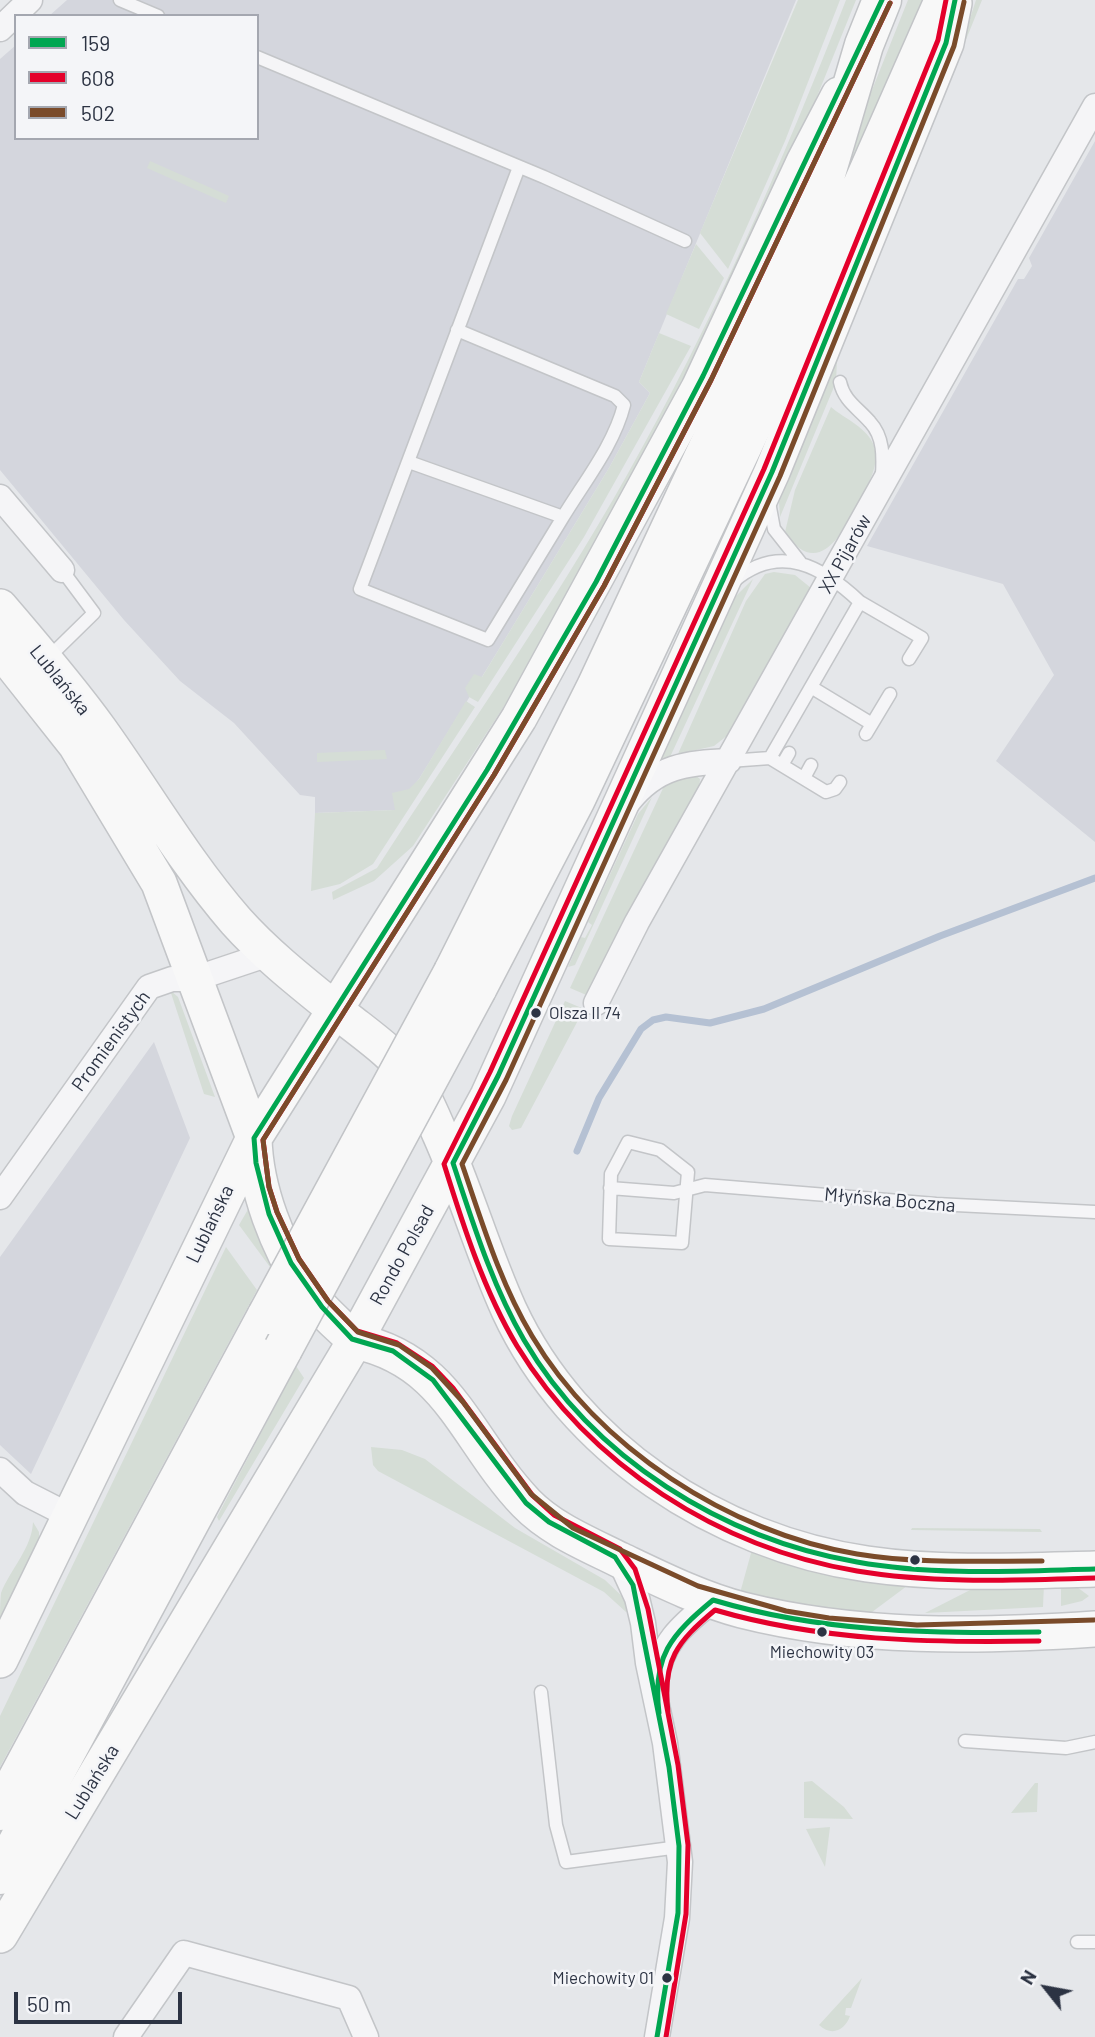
<!DOCTYPE html>
<html>
<head>
<meta charset="utf-8">
<style>
  body { margin:0 }
  #map { position:relative; width:1095px; height:2037px; overflow:hidden; background:#e5e7ea; font-family:Barlow,sans-serif }
  canvas { display:block }
  .legend { position:absolute; left:14px; top:14px; width:245px; height:126px; box-sizing:border-box; background:#f4f5f8; border:2px solid #a4a7b0; margin:0; padding:9px 12px; list-style:none; font-size:21px; color:#2c3343 }
  .legend li { display:flex; align-items:center; gap:14px; height:35px }
  .legend b { width:35px; border:2px solid #a4a7b0 }
  .north { position:absolute; left:1011px; top:1953px; width:70px; height:70px; -webkit-text-stroke:5px #f4f5f8; paint-order:stroke; rotate:301deg; font-size:19px; font-weight:700; line-height:28px; text-align:center; color:#2c3343 }
  .north::after { content:''; display:block; margin:auto; width:24px; height:32px; background:#2c3343; clip-path:polygon(50% 0,100% 100%,50% 72%,0 100%) }
  .scale { position:absolute; left:14px; top:1992px; width:168px; height:32px; box-sizing:border-box; border:4px solid #2c3343; border-top:0; padding-left:9px; font-size:21px; line-height:24px; white-space:nowrap; color:#2c3343; -webkit-text-stroke:5px #f4f5f8; paint-order:stroke }
</style>
</head>
<body>
<div id="map">
<canvas width="1095" height="2037"></canvas>
<ul class="legend">
<li><b style="height:9px;background:#00a651"></b>159</li>
<li><b style="height:9px;background:#e4002b"></b>608</li>
<li><b style="height:9px;background:#7a4b2a"></b>502</li>
</ul>
<div class="north">N</div>
<div class="scale">50 m</div>
</div>
<script>
const ctx = document.querySelector('canvas').getContext('2d');
ctx.lineJoin = 'round';
function paint(path, color) { ctx.fillStyle = color; ctx.fill(path, 'evenodd'); }
function trace(path, color, width, dash) { ctx.strokeStyle = color; ctx.lineWidth = width; ctx.lineCap = dash ? 'butt' : 'round'; ctx.setLineDash(dash || []); ctx.stroke(path); }
function write(font, color, halo, rows, align = 'center') {
  ctx.font = font + ' Barlow,sans-serif'; ctx.lineWidth = 5; ctx.setLineDash([]); ctx.textBaseline = 'middle'; ctx.strokeStyle = halo; ctx.fillStyle = color; for (const [text, x, y, turn = 0] of rows) {
    ctx.save(); ctx.translate(x, y); ctx.rotate((+turn || 0) * Math.PI / 180); ctx.textAlign = isNaN(turn) ? turn : align; if (halo) ctx.strokeText(text, 0, 0); ctx.fillText(text, 0, 0); ctx.restore();
  }
}
paint(new Path2D(`
  M67,0H796L639,382L650,393L609,468L496,654L419,779L395,810L315,813V797L300,795L234,723L180,681L124,620L0,470V59L16,45V138H257V16H49Z
  M1095,141V842L996,761L1054,675L1003,584L867,546L1018,279H1024L1032,266L1029,258Z
  M154,1042L190,1138L31,1474L0,1445V1257Z`), '#d4d6dd');
paint(new Path2D(`
  M798,0H840L785,141L728,269L700,233Z
  M846,0H856L797,146L737,281L538,654L413,846L374,881L333,900L332,892L377,868C461,738 551,610 627,475C713,322 782,164 846,0Z
  M908,0H927L710,472L826,205Z
  M976,0H982L837,360L836,382L780,517L779,502L784,485L959,52Z
  M150,161L229,196L226,203L147,168Z
  M696,244L724,278L699,329L666,314Z
  M659,333L691,346L584,537L478,702L469,697L465,688L474,674L482,677L609,468L650,393L639,382Z
  M831,407C845,419 868,428 874,446C881,467 865,489 856,507C841,537 816,579 785,532L795,490Z
  M774,572L795,575L811,588L728,735L714,746L678,754L746,601L765,574Z
  M753,579L670,757L661,760L734,598Z
  M466,701L475,707L373,864L340,884L311,891L315,813L395,810L392,793L409,789L419,779Z
  M385,750L387,759L317,762V753Z
  M694,774L700,779L699,789L589,988L594,991L591,997L570,988L665,784Z
  M652,797L575,965L568,967L581,937L585,938L592,925L588,922L638,814Z
  M170,990L178,997L215,1097L204,1094Z
  M565,1001L584,1009L521,1128L512,1130L509,1126L512,1116Z
  M250,1206L277,1256L270,1267L239,1225Z
  M226,1247L257,1290L0,1767V1716Z
  M296,1366L304,1378L219,1521L217,1517Z
  M371,1447L402,1450L425,1459L515,1528L605,1580L626,1600L629,1610L626,1612L604,1592L378,1471L373,1465Z
  M33,1522L39,1532V1543L0,1627C0,1616 0,1603 1,1593C11,1568 32,1548 33,1522Z
  M912,1528L1040,1529L1042,1532L911,1530Z
  M753,1546L911,1583L868,1615L834,1613L740,1593Z
  M1044,1584L1043,1607L925,1613L978,1586Z
  M1061,1584L1077,1587L1089,1596L1082,1601L1061,1606Z
  M812,1781L844,1807L853,1819L804,1818V1782Z
  M1035,1783H1038L1037,1812L1011,1813Z
  M830,1827L825,1867L806,1829Z
  M862,1978L851,2008H846L845,2015L850,2016C845,2030 832,2037 819,2025Z`), '#d5ddd6');
trace(new Path2D(`
  M577,1151L599,1098L641,1029L653,1020L666,1017L710,1023L764,1009L940,936L1095,878`), '#b5c1d3', 7);
const lane = new Path2D(`
  M120,0L158,16
  M257,57L544,177L685,241
  M457,330L615,396L624,405C614,445 584,482 563,517
  M840,382C844,401 858,408 870,422C884,437 883,457 882,476
  M409,462L563,517L488,640L360,589L519,167
  M769,502L774,529L800,562
  M860,602L922,638L909,659
  M46,660L94,613L62,570
  M811,687L872,724L866,734
  M872,724L890,694
  M770,758L826,792L835,789L840,782
  M729,761L770,758L860,602C823,567 780,542 734,581
  M782,765L789,753
  M804,778L811,765
  M628,1142L660,1150L688,1172L682,1243L609,1239L611,1174Z
  M610,1188L674,1193L705,1185L936,1204L1095,1212
  M541,1692L556,1825L566,1862L679,1847
  M965,1741L1066,1748L1095,1742
  M1077,1942H1095`);
const street = new Path2D(`
  M0,29L30,0
  M0,497L62,570
  M629,801C657,766 686,763 729,761
  M596,1003L637,922L1095,106
  M0,1197L149,987L172,979H194L269,954
  M0,1470L25,1493L70,1516
  M619,1559L637,1598L643,1623L648,1663L665,1743L680,1862L677,1918L657,2037
  M656,1681C661,1641 684,1624 713,1600
  M126,2037L184,1953L349,1998L366,2037`);
const secondary = new Path2D(`
  M0,607C34,647 68,686 99,729C145,793 184,861 236,921C269,958 310,989 348,1020C371,1038 395,1055 412,1078C424,1095 432,1116 440,1134C466,1192 483,1253 509,1310C573,1448 718,1543 867,1564C943,1575 1019,1571 1095,1569
  M0,649L76,745L159,883L254,1138C255,1189 278,1247 306,1290C319,1309 338,1324 355,1341
  M355,1341C450,1361 465,1439 526,1503C551,1529 588,1544 620,1560C660,1579 700,1599 742,1610C857,1639 978,1637 1095,1629
  M0,1660L254,1138L519,718L699,388L804,162L839,95
  M0,1935L355,1341L488,1096L772,472L946,43L954,3`);
const primary = new Path2D(`
  M453,972L596,687L756,345L826,174L864,45L882,0
  M477,989L576,799L813,297L944,0
  M0,1811L267,1315
  M0,1875L283,1349`);
trace(lane, '#c3c5c8', 15);
trace(street, '#c3c5c8', 27);
trace(secondary, '#c3c5c8', 38);
trace(primary, '#c2c4c7', 41);
trace(lane, '#f5f5f7', 12);
trace(street, '#f5f5f7', 24);
trace(secondary, '#f8f8f8', 35);
trace(primary, '#f8f8f8', 38);
const primaryBridge = new Path2D(`
  M267,1315L453,972
  M283,1349L477,989`);
trace(primaryBridge, '#c2c4c7', 41, []);
trace(primaryBridge, '#f8f8f8', 38);
trace(new Path2D(`
  M955,0L946,43L772,472L498,1076L453,1163C473,1223 492,1285 524,1340C593,1458 723,1539 857,1562C935,1576 1016,1571 1095,1569
  M659,1713C652,1656 671,1635 713,1600C820,1632 928,1634 1039,1632
  M657,2037L678,1913L679,1846L669,1767L633,1585L615,1557L549,1522L526,1503L433,1380L393,1351L352,1339L322,1307L291,1263L269,1214L256,1163L254,1138L487,770L596,582L703,376L882,0`), '#00a651', 5);
trace(new Path2D(`
  M946,0L938,40L764,469L490,1072L444,1164C463,1225 484,1291 517,1346C590,1465 719,1548 857,1571C935,1584 1016,1580 1095,1578
  M668,1712C662,1660 677,1642 715,1610C821,1641 929,1643 1039,1641
  M666,2037L686,1914L688,1845L678,1765L648,1609L635,1569L620,1549L554,1515L533,1496L453,1388L432,1366L397,1343L357,1331L328,1301L299,1259L277,1212L269,1187L263,1140L494,775L604,586L711,380L890,3`), '#e4002b', 5);
trace(new Path2D(`
  M964,2L954,46L780,476L506,1080L462,1164C482,1222 500,1283 532,1336C598,1447 729,1533 857,1554C918,1564 980,1561 1042,1561
  M890,3L711,380L604,586L494,775L263,1140L269,1187L277,1212L299,1259L328,1301L358,1332L399,1345L432,1368L463,1402L531,1494L573,1528L698,1586L786,1611L829,1618L917,1625L1094,1620`), '#7a4b2a', 5);
for (const [x, y, r, color] of [
  [536,1013,6,"#2c3343"],
  [915,1560,6,"#2c3343"],
  [822,1632,6,"#2c3343"],
  [667,1978,6,"#2c3343"]
]) { const dot = new Path2D(); dot.arc(x, y, r, 0, 2 * Math.PI); ctx.fillStyle = color; ctx.fill(dot); trace(dot, '#f4f5f8', 2.5); }
write('17px', '#2c3343', '#f4f5f8', [
  ["Olsza II 74",549,1013],
  ["Miechowity 03",822,1652,"center"],
  ["Miechowity 01",654,1978,"right"]
], 'left');
write('19px', '#2c3343', '#f4f5f8', [
  ["XX Pijarów",845,554,-61],
  ["Lublańska",60,680,51],
  ["Promienistych",111,1041,-54],
  ["Młyńska Boczna",890,1200,5],
  ["Lublańska",210,1224,-64],
  ["Rondo Polsad",402,1255,-61],
  ["Lublańska",92,1782,-58]
]);
</script>
</body>
</html>
